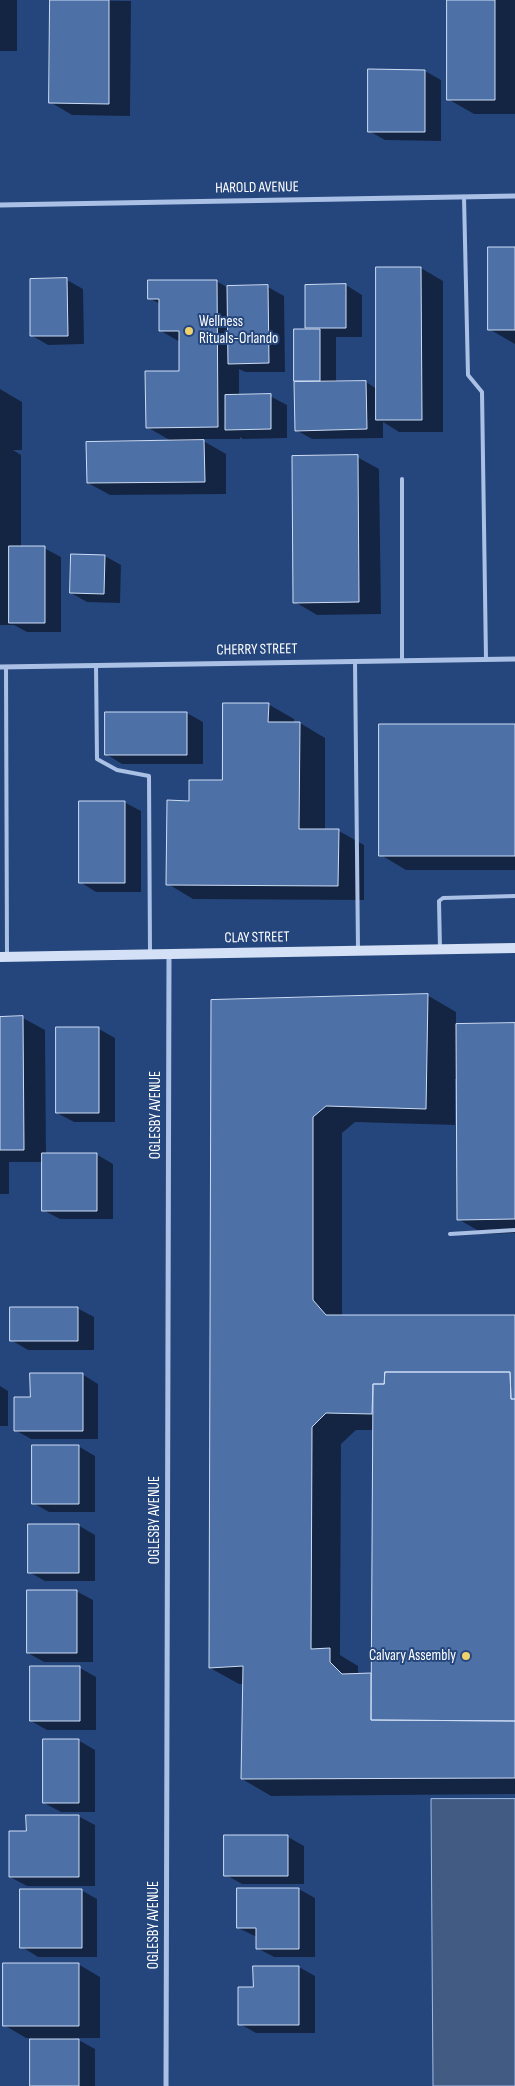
<!DOCTYPE html>
<html>
<head>
<meta charset="utf-8">
<style>
  body { margin:0 }
  canvas { display:block; background:#25467d }
</style>
</head>
<body>
<canvas width="515" height="2086"></canvas>
<script>
const ctx = document.querySelector('canvas').getContext('2d');
ctx.lineJoin = 'round';
function paint(path, color) { ctx.fillStyle = color; ctx.fill(path, 'evenodd'); }
function trace(path, color, width, dash) { ctx.strokeStyle = color; ctx.lineWidth = width; ctx.lineCap = dash ? 'butt' : 'round'; ctx.setLineDash(dash || []); ctx.stroke(path); }
function write(font, color, halo, rows, align = 'center') {
  ctx.font = font + ' "Sofia Sans Condensed",sans-serif'; ctx.lineWidth = 4; ctx.setLineDash([]); ctx.textBaseline = 'middle'; ctx.strokeStyle = halo; ctx.fillStyle = color; for (const [text, x, y, turn = 0] of rows) {
    ctx.save(); ctx.translate(x, y); ctx.rotate((+turn || 0) * Math.PI / 180); ctx.textAlign = isNaN(turn) ? turn : align; if (halo) ctx.strokeText(text, 0, 0); ctx.fillText(text, 0, 0); ctx.restore();
  }
}
const water = new Path2D(`
  M515,1799V2086H433L431,1799Z`);
paint(water, '#425b82');
trace(water, '#9ebbe6', 1);
paint(new Path2D(`
  M0,0H17V51H0Z
  M51,0L131,1L130,116L72,115L50,102Z
  M449,0H515V114H474L448,99Z
  M369,71H425L441,80V141L385,140L369,131Z
  M515,248V344L489,329Z
  M421,268L443,281V432H399L383,422V438L312,439L296,430L295,330H307L306,286L346,285L362,295V337H336V383L366,382L377,389Z
  M67,280L83,289L84,344L48,345L31,335Z
  M216,281L227,287H268L284,296L285,372H245L239,369V396H270L287,405V438L243,439L240,437V439H200L226,454V494L110,495L88,483L173,442L147,427L181,372L180,342L161,331L160,304L149,298Z
  M0,389L22,402V450H13L21,455V548H44L61,557V632H27L14,625H0Z
  M357,457L379,469L381,614L317,615L295,602Z
  M105,556L121,565L120,603L87,602L71,593Z
  M268,704L294,719V723H300L325,738V831H339L364,845V900L193,899L168,884L190,802L223,782Z
  M106,713H187L203,722V764H122L106,754Z
  M515,725V870H406L381,855Z
  M124,802L141,811V892H96L80,882Z
  M427,995L456,1012V1025H515V1233L484,1234L458,1219V1079H455V1125L355,1122L342,1133V1316H515V1794L271,1796L242,1779L244,1684H239L210,1668L213,1001ZM356,1430H374L373,1675L358,1674V1666L340,1655L341,1444Z
  M0,1018H23L45,1030L46,1154H96L113,1164V1219H60L43,1210V1162H9V1194H0Z
  M57,1029H99L115,1038V1122H74L57,1113Z
  M77,1308L94,1317V1350H28L11,1340Z
  M82,1374L98,1384V1439H31L15,1430L31,1398Z
  M0,1386L8,1391V1426H0Z
  M78,1446L95,1456V1512H49L33,1503Z
  M78,1525L95,1535V1581H45L29,1572Z
  M76,1591L93,1600V1662H44L28,1653Z
  M31,1668H80L96,1677V1730H47L31,1721Z
  M78,1740L95,1750V1812H61L44,1803Z
  M78,1816L95,1825V1886H27L10,1877Z
  M288,1837L304,1846V1884H242L226,1875Z
  M238,1889H299L315,1898V1957H274L257,1948V1937L238,1928Z
  M81,1890L97,1899V1957H38L22,1947Z
  M78,1964L100,1977V2038H75L95,2049V2086H31V2038H26L4,2025Z
  M255,1967H299L315,1976V2033H256L240,2024L255,1988Z`), '#0007');
const building = new Path2D(`
  M50,0H109V104L49,103Z
  M447,0H495V100H447Z
  M368,69L425,70V132H368Z
  M488,247H515V330H488Z
  M376,267H421L422,420H376Z
  M67,278L68,336H30V279Z
  M148,280H217L218,427L146,428L145,371H179V331H159V299H148Z
  M346,284V328H305V285Z
  M268,285L269,363L228,364L227,286Z
  M294,329H320V381H294Z
  M366,381L367,429L295,431L294,382Z
  M271,394V429L225,430V395Z
  M204,440L205,482L87,483L86,442Z
  M358,455L359,602L293,603L292,456Z
  M9,546H45V623H9Z
  M71,554L105,555L104,594L70,593Z
  M223,703H269L268,722H300L299,829H339L338,886L166,885L167,800L189,801V780H222Z
  M105,712H187V755H105Z
  M379,724H515V856H379Z
  M79,801H125V883H79Z
  M428,994L426,1109L326,1106L313,1117V1300L326,1315H515V1399H511L510,1372H385L384,1384H373L372,1414L326,1413L312,1427L311,1649L330,1648V1662L342,1674L371,1673V1720L515,1721V1778L241,1779L243,1666L209,1668L211,1000Z
  M23,1016L24,1150H0V1017Z
  M515,1023V1219L457,1220L456,1024Z
  M56,1027H99V1113H56Z
  M42,1153H97V1211H42Z
  M10,1307H78V1341H10Z
  M385,1372H510L511,1399H515V1721L371,1720L373,1384H384Z
  M30,1373H83V1431H14V1397H30Z
  M32,1445H79V1504H32Z
  M28,1524H79V1573H28Z
  M27,1590H77V1653H27Z
  M30,1666H80V1721H30Z
  M43,1739H79V1803H43Z
  M26,1815H79V1877H9V1831H26Z
  M224,1835H288V1876H224Z
  M237,1888H299V1949H256V1928H237Z
  M20,1889H82V1948H20Z
  M3,1963H79V2026H3Z
  M253,1966H299V2025H238V1987H253Z
  M30,2039H79V2086H30Z`);
paint(building, '#4d70a6');
trace(building, '#cddcf4', 1);
trace(new Path2D(`
  M464,197L468,375L482,392L486,659
  M402,479V661
  M355,661L358,949
  M96,665L97,759L117,770L149,776L150,953
  M6,667L7,955
  M440,949L439,901L443,898L515,896
  M450,1234L515,1230`), '#aac1e5', 4);
trace(new Path2D(`
  M0,205L515,196
  M0,667L515,659
  M166,2086L169,955`), '#aac1e5', 5);
trace(new Path2D(`
  M0,957L515,948`), '#d3e0f5', 10);
for (const [x, y, r, color] of [
  [189,331,5,"#efd16e"],
  [466,1656,5,"#efd16e"]
]) { const dot = new Path2D(); dot.arc(x, y, r, 0, 2 * Math.PI); ctx.fillStyle = color; ctx.fill(dot); trace(dot, '#25467d', 2); }
write('15px', '#fff', '#25467d', [
  ["HAROLD AVENUE",257,188,-1],
  ["CHERRY STREET",257,650,-1],
  ["CLAY STREET",257,938,-1],
  ["OGLESBY AVENUE",156,1115,-90],
  ["OGLESBY AVENUE",155,1520,-90],
  ["OGLESBY AVENUE",154,1925,-90]
]);
write('15px', '#fff', '#25467d', [
  ["Wellness",199,322],
  ["Rituals-Orlando",199,339],
  ["Calvary Assembly",456,1656,"right"]
], 'left');
</script>
</body>
</html>
